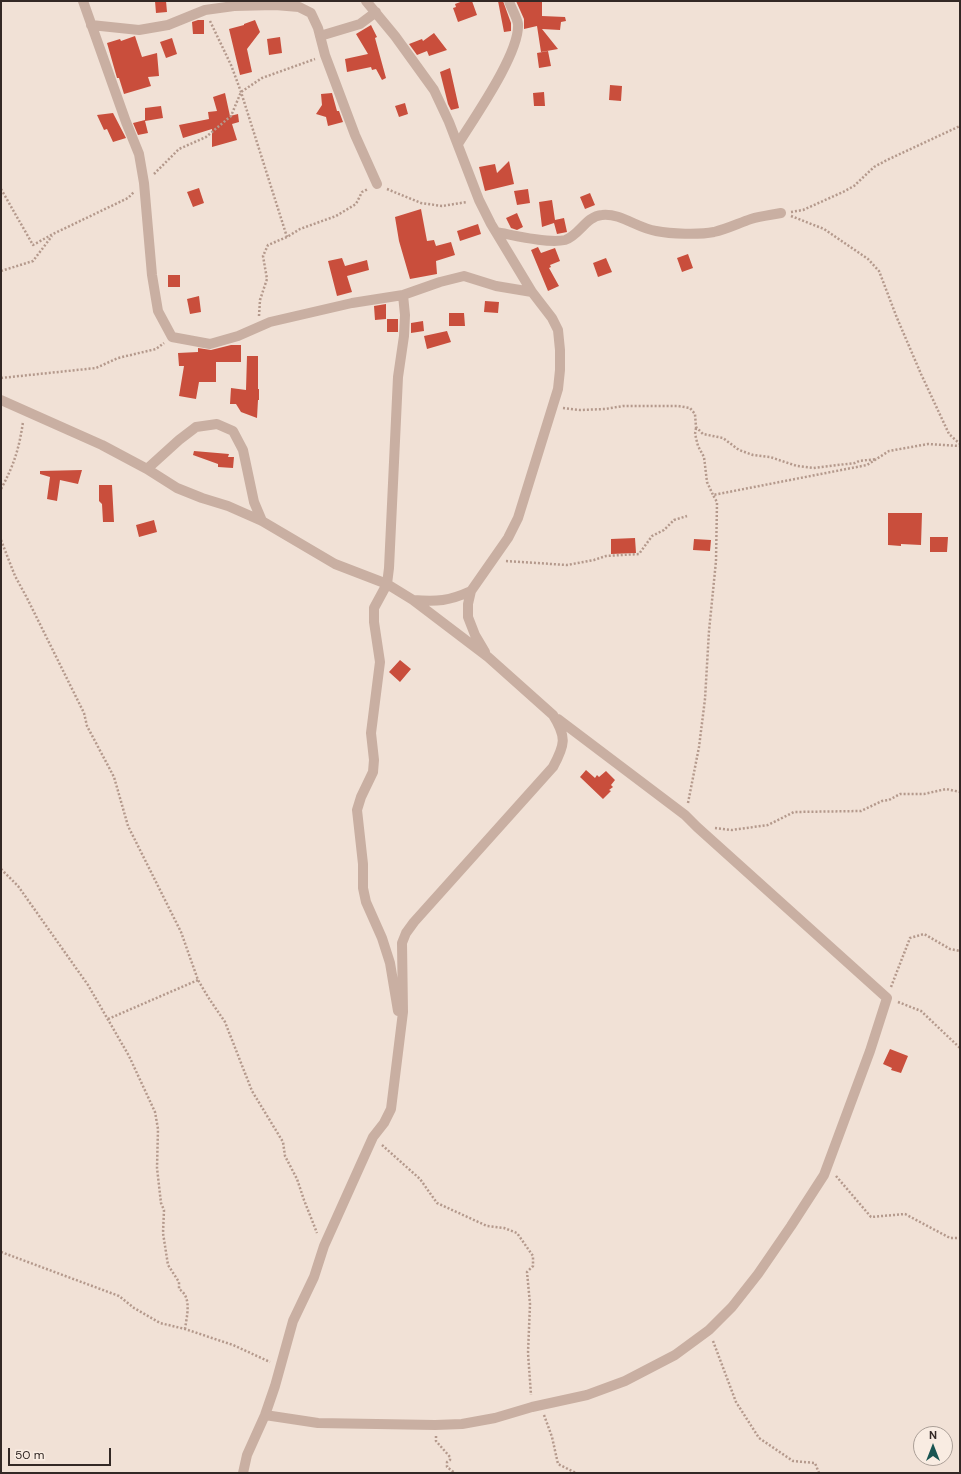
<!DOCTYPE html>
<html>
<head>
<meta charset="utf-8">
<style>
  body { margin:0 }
  #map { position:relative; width:961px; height:1474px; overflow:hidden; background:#f1e1d6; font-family:"DM Sans",sans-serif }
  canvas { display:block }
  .frame { position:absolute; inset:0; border:2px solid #332825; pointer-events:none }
  .north { position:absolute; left:913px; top:1426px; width:40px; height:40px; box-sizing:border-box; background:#f9ece2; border:1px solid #aa9e96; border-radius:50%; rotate:0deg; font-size:11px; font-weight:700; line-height:16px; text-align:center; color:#332825 }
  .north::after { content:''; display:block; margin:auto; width:14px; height:18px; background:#1a5552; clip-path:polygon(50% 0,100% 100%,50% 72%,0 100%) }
  .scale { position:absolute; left:8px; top:1448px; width:103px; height:18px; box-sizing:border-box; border:2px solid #332825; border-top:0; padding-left:5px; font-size:12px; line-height:14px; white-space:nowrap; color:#332825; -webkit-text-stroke:3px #f9ece2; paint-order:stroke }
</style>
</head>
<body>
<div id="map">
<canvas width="961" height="1474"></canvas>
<div class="frame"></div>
<div class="north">N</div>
<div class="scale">50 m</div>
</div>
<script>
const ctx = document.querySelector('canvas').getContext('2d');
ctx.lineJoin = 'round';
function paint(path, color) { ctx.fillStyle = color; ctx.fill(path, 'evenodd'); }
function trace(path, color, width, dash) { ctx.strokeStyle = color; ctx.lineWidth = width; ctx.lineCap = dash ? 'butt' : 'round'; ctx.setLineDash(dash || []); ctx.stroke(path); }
paint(new Path2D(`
  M155,1H166L167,12L156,13Z
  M463,1H472L477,15L458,22L453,8L456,7L455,4Z
  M498,1H503L511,23V31L504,32Z
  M516,1H542V16L565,17L566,21L561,22L560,30L542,29L558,49L541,52L537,26L524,29V19Z
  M198,20H204V34H193L192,22Z
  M255,20L260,32L247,49L252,72L240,75L229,29L244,25V24Z
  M371,25L377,37L375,38L386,78L382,80L376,69L372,70L371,67L347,72L345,59L368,54L356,34Z
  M434,33L447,50L429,56L427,51L417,55L409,44L422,39L423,41Z
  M135,36L142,57L157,53L159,76L148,77L151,86L124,94L119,78H117L107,43L120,39L121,41Z
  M280,37L282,53L269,55L267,39Z
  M172,38L177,54L166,58L160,42Z
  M548,51L551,66L539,68L537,53Z
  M450,68L459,108L451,110L448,104L440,72Z
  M610,85L622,86L621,101L609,100Z
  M544,92L545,106H534L533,93Z
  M225,93L230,116L238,114L239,122L232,124L237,140L212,147V129L183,138L179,125L209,119L208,112L217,111L213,97Z
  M332,93L337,111H339L343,122L328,126L326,117L316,114L322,105L321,94Z
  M405,103L408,114L399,117L395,106Z
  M161,106L163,118L145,121L148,133L138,135L133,123L145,120V108Z
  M113,113L126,138L113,142L107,129L104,130L97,115Z
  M509,161L514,184L485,191L479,167L495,164L497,173Z
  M199,188L204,203L193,207L187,192Z
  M528,189L530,203L517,205L514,191Z
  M590,193L595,205L585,209L580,197Z
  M552,200L555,220L564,218L567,232L557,234L554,223L542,227L539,202Z
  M421,209L427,241L434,240L436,246L451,242L455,255L436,261L437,274L410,279L399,241L395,217Z
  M517,213L523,227L517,230L511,228L506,218Z
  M478,224L481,234L460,241L457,231Z
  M538,247L541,253L555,248L560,261L550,265L551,267L549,268L559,286L548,291L531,250Z
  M688,254L693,268L682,272L677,258Z
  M342,258L345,266L367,260L369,270L347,276L352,292L337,296L328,261Z
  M606,258L612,272L598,277L593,263Z
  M168,275H180V287H168Z
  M199,296L201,312L190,314L187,299Z
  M485,301L499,302L498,313L484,312Z
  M386,304V319L375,320L374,306Z
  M449,313H464L465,326H449Z
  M387,319H398V332H387Z
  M423,321L424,331L411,333V323Z
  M447,331L451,342L427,349L424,336Z
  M231,345H241V362H216V382H199L196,399L179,396L184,366H179L178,353L198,352V348L211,350Z
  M247,356H258V389H259V400H258L257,418L241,412L236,404H230L231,388L246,390Z
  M194,451L229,454L228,457H234L233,468L218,467V464L193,455Z
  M82,470L78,484L60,480L57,501L47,499L50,477L40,474V471Z
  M99,485H112L114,522H103L102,504L99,501Z
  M888,513H922L921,545L901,544V546L888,545Z
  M154,520L157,532L139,537L136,525Z
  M930,537H948L947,552H930Z
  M635,538L636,553L611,554V539Z
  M694,539L711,540L710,551L693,550Z
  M400,660L411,669L400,682L389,672Z
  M586,770L595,778L597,775L599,777L606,771L615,780L611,785L613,787L609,790L611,791L603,799L580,777Z
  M890,1049L908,1056L901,1073L891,1070L892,1068L883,1064Z`), '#c94e3c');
trace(new Path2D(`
  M210,21L231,65L241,92L287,237
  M154,174L179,149L206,137L231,116L241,92L262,78L315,59
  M1,189L33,245L53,234L128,198L134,192
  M387,189L421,203L442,206L467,202
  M791,212L803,210L843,192L854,186L874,167L887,160L960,126
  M791,216L824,229L868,259L879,271L897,318L921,374L949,434L960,444
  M1,271L33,261L52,236
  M259,316L260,300L267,279L263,256L268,245L287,237L300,229L336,216L356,204L362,192L368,189
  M1,378L96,368L118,358L156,349L164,343
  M563,408L580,410L605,409L623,406H678L690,408L695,414L696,427L703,434L723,438L739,450L753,455L770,457L797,466L813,468L855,463L859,461L877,459
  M696,428L695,434L698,446L704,457L707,482L713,495L867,465L889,451L928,444L960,446
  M1,489C14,465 19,449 23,422
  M1,540L15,576L27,598L84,713L87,726L114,777L128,826L181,932L198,980L208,997L225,1022L252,1091L283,1142L285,1156L297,1179L304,1200L317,1233
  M506,561L567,565L594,560L606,556L639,554L652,536L664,530L674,520L687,516
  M688,803L699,747L705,699L709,631L716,561L717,502L713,495
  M715,828L732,830L768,825L794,812L861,811L882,801L889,800L900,794H924L946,789L960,792
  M1,869L18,886L88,985L129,1056L155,1112L158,1129L157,1168L161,1203L164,1210L163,1233L168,1265L179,1282V1289C192,1297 187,1315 185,1329
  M891,987L910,938L924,934L950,949L960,951
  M898,1002L921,1011L960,1048
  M108,1019L198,980
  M382,1145L420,1179L437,1203L487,1226L504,1228L517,1233L533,1256V1266L527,1272L530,1304L528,1353L531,1395
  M836,1176L871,1217L905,1214L950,1238H960
  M1,1252L119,1296L134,1308L160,1323L185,1329L233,1345L270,1362
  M713,1341L736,1402L759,1438L793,1461L815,1463L819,1473
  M544,1415L552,1437L558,1464L576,1473
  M436,1436V1441L450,1457V1460L447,1462V1467L455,1473`), '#b4998c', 2.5, [2, 2]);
trace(new Path2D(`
  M83,1L126,122L139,154L144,183L152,275L158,311L172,337L210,344L238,336L270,322L352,303L403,295L440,282L464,276L496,286L532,292
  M366,1L395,36L434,90L449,122L479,200L491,224L532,292L552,318L558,330L560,350V370L558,389L518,518L508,538L471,591L468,604V617L475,635L485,652
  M91,25L139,30L168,25L205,10L234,6L275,5L299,7L311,13L318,28L325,55L355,135L377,184
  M320,36L360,24L376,12
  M458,144C474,118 520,53 518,24C517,17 511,8 509,1
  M496,232C513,235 548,244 565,240C579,236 586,216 602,215C621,213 637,228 656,231C671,234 699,235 714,232C727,229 739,223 751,219C761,216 771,215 781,213
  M1,400L102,445L147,469L177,488L202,498L228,506L262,521L335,564L387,584L413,600L488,657L553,715C567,737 565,745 553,767L414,922L406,933L402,943L403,1012L391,1109L384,1123L373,1137L324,1246L314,1277L293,1321L275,1386L265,1415L247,1455L243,1473
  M147,469L179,440L196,427L217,424L233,431L243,450L254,502L262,521
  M413,600C437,602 449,601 471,591
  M398,1011L390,963L382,938L366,902L363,888V864L357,810L361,797L373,772L374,760L371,733L380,662L374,622V608L387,584L389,568L398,377L404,336L405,315L403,295
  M265,1415L318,1423L435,1425L462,1424L495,1418L532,1407L587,1395L625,1381L675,1355L709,1330L732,1307L758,1274L791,1226L824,1175L870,1051L887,998L697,827L685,815L558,719`), '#c9afa2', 10);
</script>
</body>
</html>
